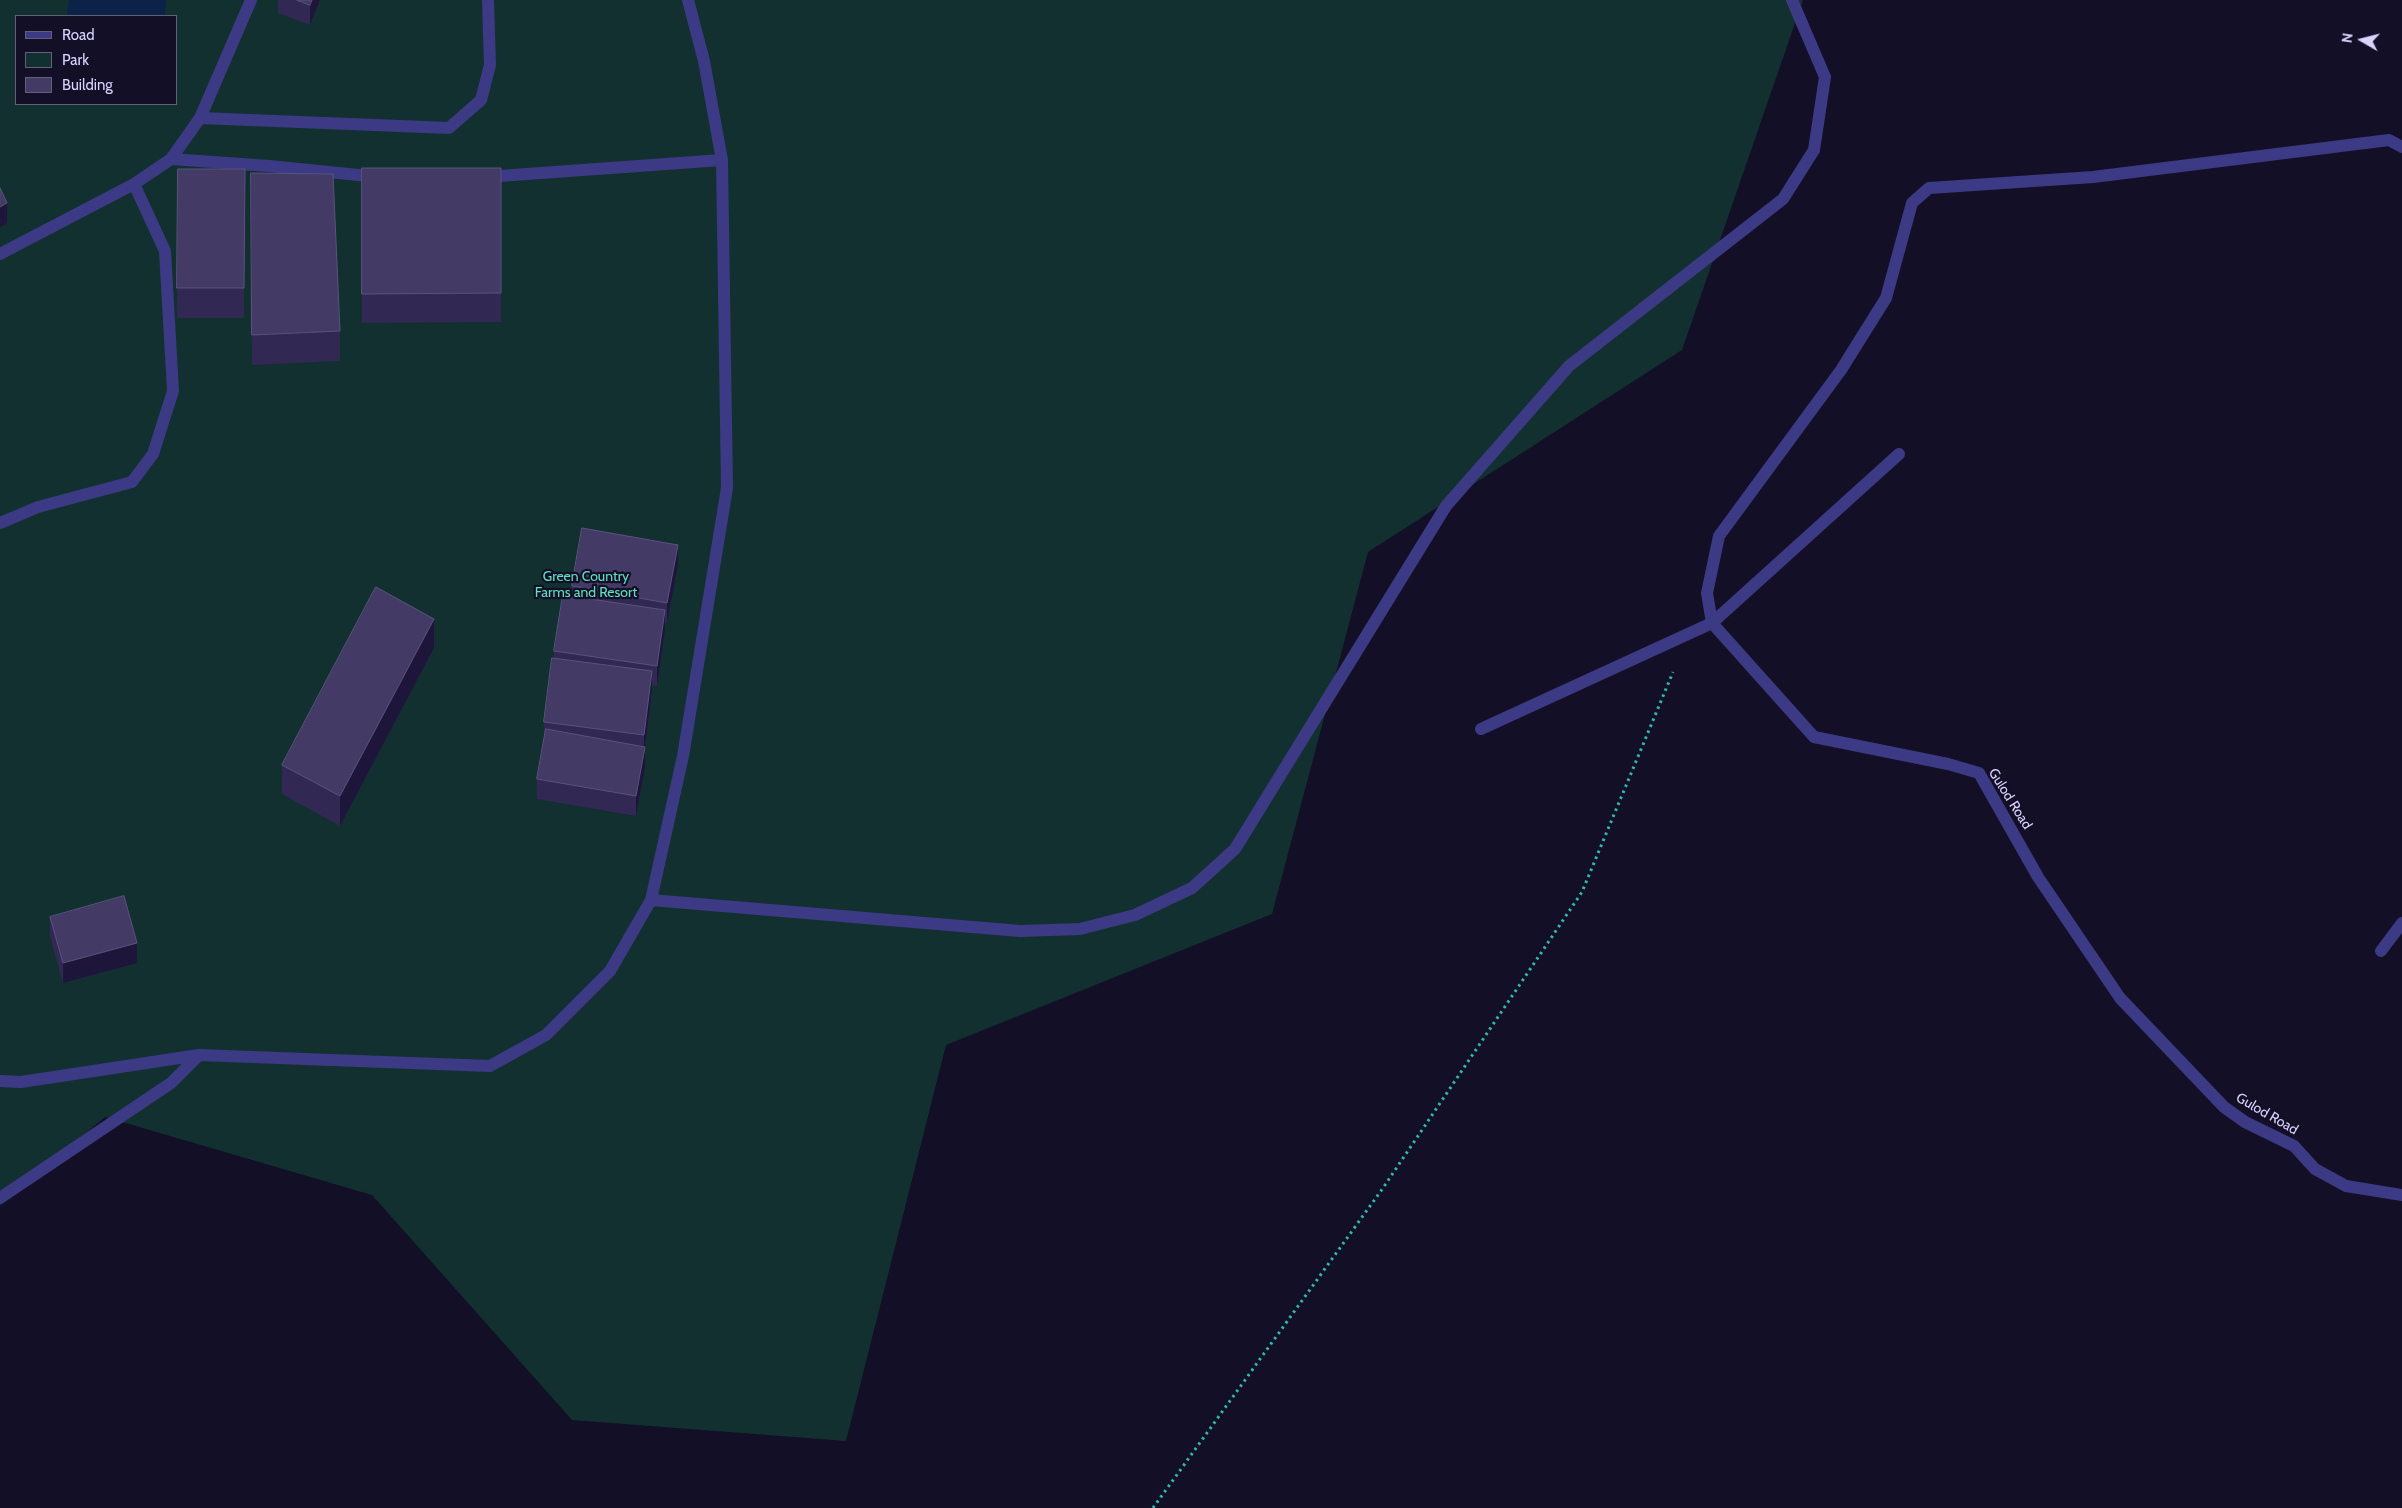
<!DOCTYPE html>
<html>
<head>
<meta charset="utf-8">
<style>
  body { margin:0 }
  #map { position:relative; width:2402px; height:1508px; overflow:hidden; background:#130f26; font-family:Cabin,sans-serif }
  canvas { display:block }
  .legend { position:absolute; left:15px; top:15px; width:162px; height:90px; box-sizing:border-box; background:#130f26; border:1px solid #625e7d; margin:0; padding:6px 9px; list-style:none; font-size:15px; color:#d9d4ff }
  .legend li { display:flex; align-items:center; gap:10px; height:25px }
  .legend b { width:25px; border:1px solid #625e7d }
  .north { position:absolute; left:2337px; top:15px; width:50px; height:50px; -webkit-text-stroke:4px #130f26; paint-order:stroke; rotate:278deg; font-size:14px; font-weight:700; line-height:20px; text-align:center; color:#d9d4ff }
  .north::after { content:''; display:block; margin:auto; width:18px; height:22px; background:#d9d4ff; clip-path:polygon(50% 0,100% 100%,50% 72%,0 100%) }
</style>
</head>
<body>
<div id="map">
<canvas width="2402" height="1508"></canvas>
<ul class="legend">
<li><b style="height:6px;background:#3d3a85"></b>Road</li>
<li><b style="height:14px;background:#12302f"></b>Park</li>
<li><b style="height:14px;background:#433a66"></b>Building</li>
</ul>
<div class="north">N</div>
</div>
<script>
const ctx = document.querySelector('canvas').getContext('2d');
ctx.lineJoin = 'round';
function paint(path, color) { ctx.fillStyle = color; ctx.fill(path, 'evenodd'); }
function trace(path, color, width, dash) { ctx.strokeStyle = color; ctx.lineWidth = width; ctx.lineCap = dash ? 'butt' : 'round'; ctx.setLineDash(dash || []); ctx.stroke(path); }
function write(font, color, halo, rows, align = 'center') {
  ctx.font = font + ' Cabin,sans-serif'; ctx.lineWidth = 4.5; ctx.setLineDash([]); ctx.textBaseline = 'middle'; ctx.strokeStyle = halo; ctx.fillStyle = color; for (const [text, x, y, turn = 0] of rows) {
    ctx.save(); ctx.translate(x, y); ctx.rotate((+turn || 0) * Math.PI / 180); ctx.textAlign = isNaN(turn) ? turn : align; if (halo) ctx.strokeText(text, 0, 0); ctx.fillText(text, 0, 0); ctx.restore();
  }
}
paint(new Path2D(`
  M0,0H1803L1682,350L1368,552L1272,914L946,1045L846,1441L572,1420L372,1195L105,1117L0,1206ZM16,16H176V104H16Z`), '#12302f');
paint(new Path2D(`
  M69,0H166L165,16H67Z`), '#0c2248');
trace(new Path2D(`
  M1153,1508L1383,1188L1582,892L1673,672`), '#2fb8b0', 3, [2.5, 4]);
trace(new Path2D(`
  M200,118L449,128L481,100L490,65L488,0
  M171,159L269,166L378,177
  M485,177L722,160
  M0,254L134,184L171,159L200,118L251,0
  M0,523L38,507L132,482L153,454L173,391L165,251L134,184
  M1481,729L1712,623L1707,593L1719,536L1841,370L1886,298L1912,203L1929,188L2093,177L2389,140L2402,147
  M651,900L1020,931L1080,929L1135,915L1192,888L1235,849L1446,506L1569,366L1783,199L1814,150L1825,77L1792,0
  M2381,951L2402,923
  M0,1081L21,1082L199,1055L490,1066L546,1035L610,971L651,900L683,756L727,488L722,160L704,61L688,0
  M0,1198L171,1083L199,1055`), '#3d3a85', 12);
trace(new Path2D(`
  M1899,454L1712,623L1814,737L1948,764L1979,773L2038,877L2120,998L2224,1107L2245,1122L2294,1146L2315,1169L2346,1186L2402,1195`), '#3d3a85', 12);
paint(new Path2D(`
  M278,0H320L310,25L278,13Z
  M362,168H501V322L362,323Z
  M178,169H245L244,318H177Z
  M251,202L340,331V361L252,365Z
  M678,565L667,623H665V630L657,686L652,685V691L645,747V767L636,816L537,799V779L544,738V722L554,658V651L572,597V586Z
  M434,648L340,826L282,794V765Z
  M50,917L137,963L63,983L50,937Z`), '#312854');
paint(new Path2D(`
  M312,0H320L310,25V5Z
  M7,203V223L0,227V207Z
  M678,545V565L667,623V603Z
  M665,610V630L657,686V666Z
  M434,619V648L340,826V796Z
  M652,671V691L644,755V735Z
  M645,747V767L636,816V796Z
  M137,943V963L63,983V963Z`), '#1d163a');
const building = new Path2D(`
  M297,0H312L310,5Z
  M362,168H501V293L362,294Z
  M178,169H245L244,288H177Z
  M251,173L333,174L340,331L252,335Z
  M0,188L7,203L0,207Z
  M582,528L678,545L667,603L572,586Z
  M376,587L434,619L340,796L282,765Z
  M563,595L665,610L657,666L554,651Z
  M552,658L652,671L644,735L544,722Z
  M546,729L645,747L636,796L537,779Z
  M124,896L137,943L63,963L50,917Z`);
paint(building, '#433a66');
trace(building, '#5a527e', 1);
write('14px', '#5fe0c0', '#130f26', [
  ["Green Country",586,577],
  ["Farms and Resort",586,593]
]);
write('14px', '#d9d4ff', '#130f26', [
  ["Gulod Road",2010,799,58],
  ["Gulod Road",2267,1114,30]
]);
</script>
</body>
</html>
